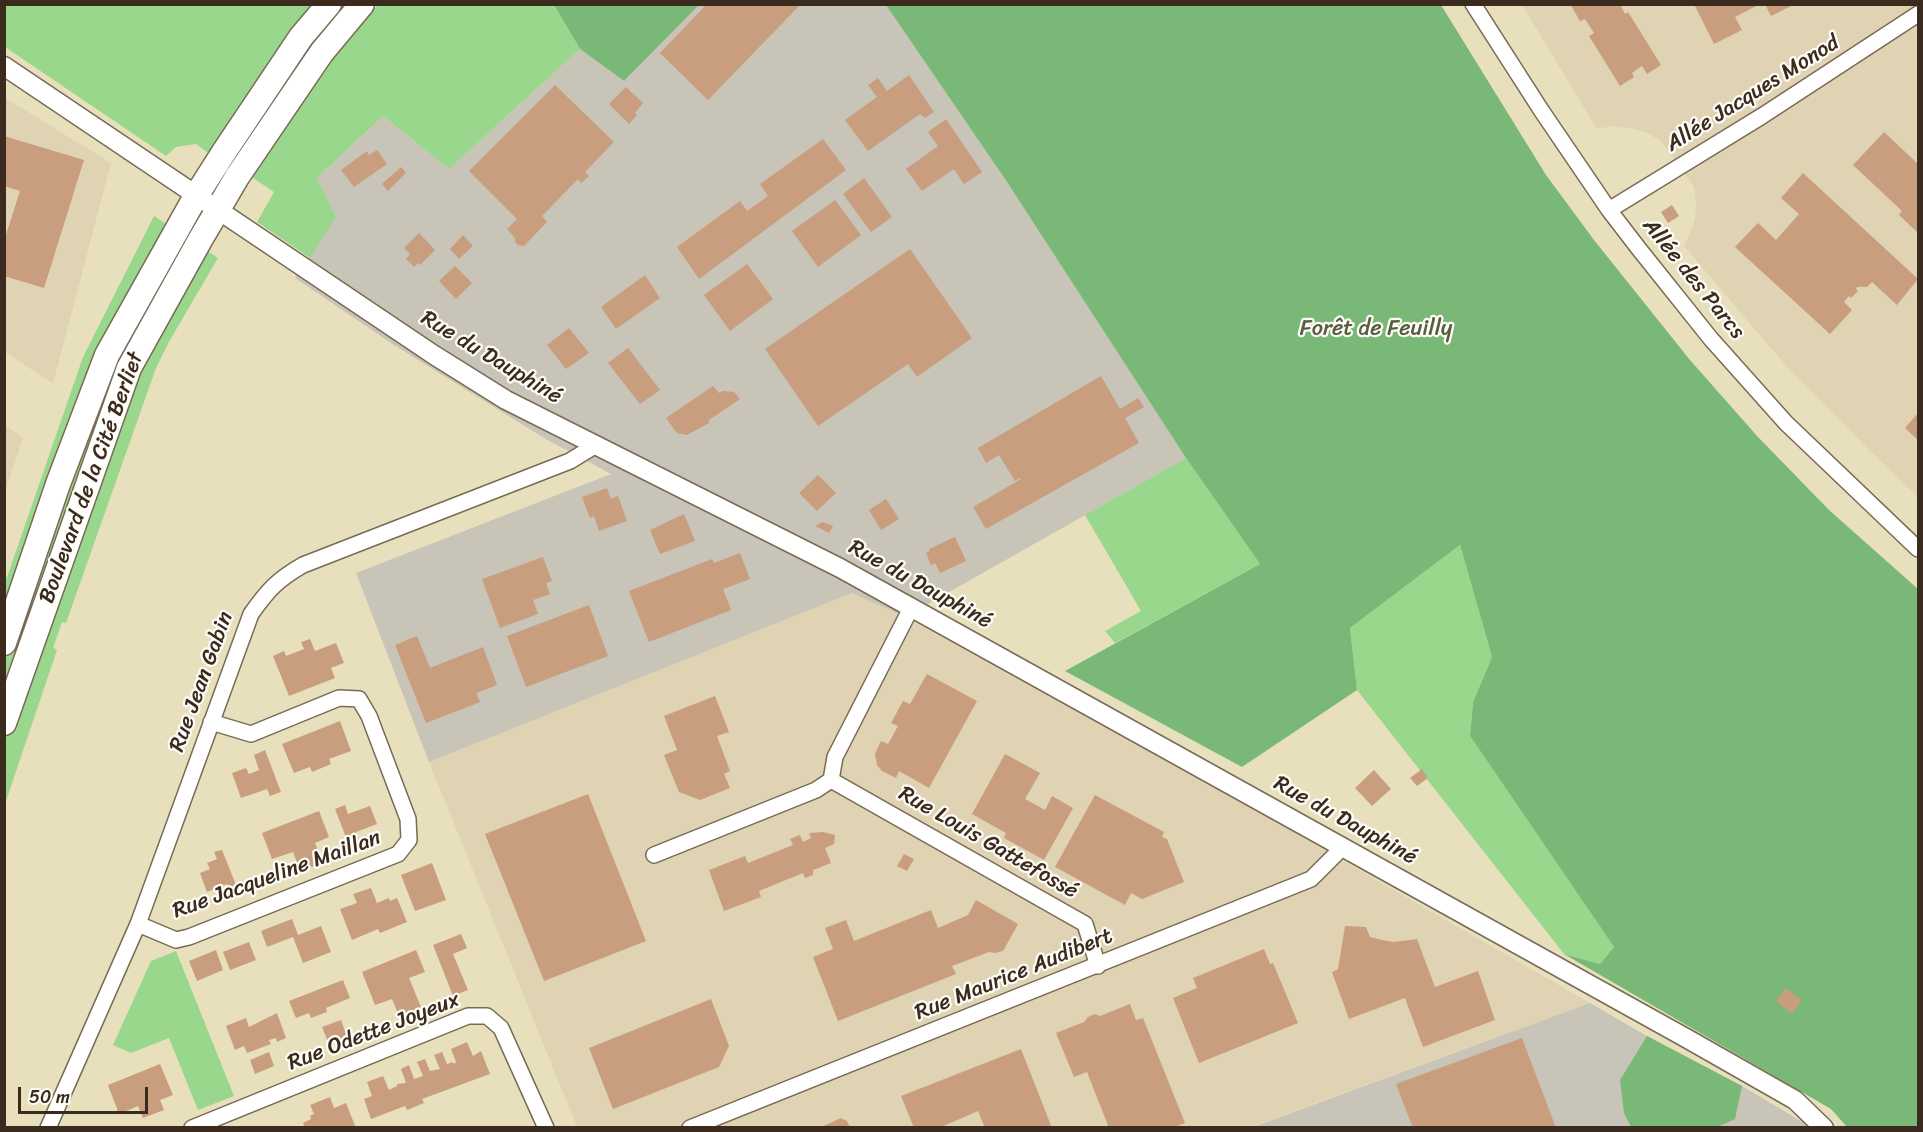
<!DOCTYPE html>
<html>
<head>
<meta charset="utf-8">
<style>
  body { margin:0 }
  #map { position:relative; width:1923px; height:1132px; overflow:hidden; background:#e8e0bc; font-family:Sriracha,sans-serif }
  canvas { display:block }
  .frame { position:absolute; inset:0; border:6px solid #3b2a1e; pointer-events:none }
  .scale { position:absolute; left:18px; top:1087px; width:130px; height:27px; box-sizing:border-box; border:3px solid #3b2a1e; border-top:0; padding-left:8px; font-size:18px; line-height:21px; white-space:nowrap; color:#3b2a1e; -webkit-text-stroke:4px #fdfcf7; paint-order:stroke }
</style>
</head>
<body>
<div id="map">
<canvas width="1923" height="1132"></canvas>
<div class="frame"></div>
<div class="scale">50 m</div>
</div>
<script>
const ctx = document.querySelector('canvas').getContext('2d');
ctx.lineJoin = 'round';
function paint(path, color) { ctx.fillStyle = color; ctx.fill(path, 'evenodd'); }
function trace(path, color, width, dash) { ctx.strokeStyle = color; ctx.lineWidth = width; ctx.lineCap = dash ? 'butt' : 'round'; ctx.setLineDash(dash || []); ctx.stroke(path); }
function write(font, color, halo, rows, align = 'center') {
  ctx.font = font + ' Sriracha,sans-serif'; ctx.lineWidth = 4.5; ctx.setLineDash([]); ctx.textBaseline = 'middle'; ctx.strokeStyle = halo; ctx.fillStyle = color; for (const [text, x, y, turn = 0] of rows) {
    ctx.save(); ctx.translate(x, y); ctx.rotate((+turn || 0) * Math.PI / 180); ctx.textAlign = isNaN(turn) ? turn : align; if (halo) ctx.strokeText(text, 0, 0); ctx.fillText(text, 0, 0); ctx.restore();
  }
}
paint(new Path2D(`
  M1522,5H1918V497L1869,450L1787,367L1684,246L1691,231L1695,219L1696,203L1694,187L1662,142L1646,132L1629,128L1613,126L1597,129Z
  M4,97L111,163L53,384L5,352Z
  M5,425L23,438L5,492Z
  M852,593L905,617L1274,821L1590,1003L1250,1127H577L429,762Z`), '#dfd3b4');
paint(new Path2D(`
  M699,5H886L1005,179L1186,458L905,617L852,593L429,762L356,573L611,474L544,438L394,345L295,278L336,217L317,178L383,116L449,169L580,49L624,81Z
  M1590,1003L1647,1036L1742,1086L1811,1127L1250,1128Z`), '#c8c4b8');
paint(new Path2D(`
  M4,5H352L233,171L196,144L176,147L166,156L5,47Z
  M378,5H554L580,49L449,169L383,116L317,178L336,217L310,258L257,222L274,192L250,176L314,81Z
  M154,216L218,258L170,340L156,368L66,623L62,622L53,648L57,650L5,804V583L83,357Z
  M1186,458L1260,564L1115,643L1105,631L1141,611L1085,515Z
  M1460,545L1492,657L1473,702L1470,736L1614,947L1600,964L1564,954L1357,690L1350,628Z
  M176,951L234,1096L198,1110L169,1038L131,1053L113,1045L151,961Z`), '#99d78d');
paint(new Path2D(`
  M554,5H699L624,81L580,49Z
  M886,5H1441L1546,175L1594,240L1690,360L1758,437L1829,510L1918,589V1127H1847L1831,1109L1564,954L1600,964L1614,947L1470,736L1473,702L1492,657L1460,545L1350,628L1357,690L1242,767L1065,671L1260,564L1186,458L1005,179Z
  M1647,1036L1742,1086L1735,1119L1717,1127H1631L1624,1113L1620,1080Z`), '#7ab878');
paint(new Path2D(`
  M707,4H801L708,100L660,53Z
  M1570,4H1620L1625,14L1628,12L1661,65L1647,74L1642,66L1632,73L1634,77L1620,86L1589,36L1594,33L1585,19L1580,21Z
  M1694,4L1730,6L1760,4L1735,17L1742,30L1714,44Z
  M1765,4H1795L1771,16Z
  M909,75L934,112L925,118L920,114L868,151L845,120L877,97L868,85L878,78L887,91Z
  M555,85L614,142L585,172L589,176L581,183L578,179L542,216L547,222L524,246L518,245L515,242V238L507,229L517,219L469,171Z
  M626,87L643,103L635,113L637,115L629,124L609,104Z
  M946,119L982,172L964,184L954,169L922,191L906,169L938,146L928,132Z
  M1884,132L1918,164V233L1899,215L1902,211L1853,165Z
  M4,136L84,160L44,288L4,276V241L20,191L4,186Z
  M823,139L846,170L699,279L677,247L740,201L747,211L768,196L760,184Z
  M377,150L387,164L354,187L341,170L367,151L369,155Z
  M401,167L406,173L388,191L382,184Z
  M1803,173L1918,279L1897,305L1872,282L1867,287H1857L1856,289L1858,291L1851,298L1849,296L1844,302L1852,310L1830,334L1735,247L1758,223L1776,240L1799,214L1781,198Z
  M864,178L892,217L871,232L843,194Z
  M835,200L861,235L818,267L792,231Z
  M1672,205L1679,216L1668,223L1661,212Z
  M419,233L435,250L420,265L418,263L414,267L406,259L410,254L404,248Z
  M463,235L473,246L459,259L450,249Z
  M910,249L972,338L917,377L908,364L818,426L765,349Z
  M747,264L773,299L730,331L704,295Z
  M455,266L472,283L456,299L439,281Z
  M645,275L660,298L616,329L601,307Z
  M569,328L589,353L566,369L547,345Z
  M628,348L660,390L640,404L608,363Z
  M1101,376L1120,409L1138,398L1144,407L1125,418L1139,443L986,529L973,507L1021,479L1020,478L1015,481L999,455L986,463L978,448Z
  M713,386L719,393L723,391L734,392L740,399L709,420V423L687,435L677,433L666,418Z
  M1918,413V440L1905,428Z
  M818,475L836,493L817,511L799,493Z
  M607,488L611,499L618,496L627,521L599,531L594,516L590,518L582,497Z
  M886,499L899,519L881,530L869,510Z
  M684,514L695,541L660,554L650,530Z
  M823,522L833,526L829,533L815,526Z
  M955,537L966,561L940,573L935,563L931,565L926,553L930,551L929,549Z
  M740,553L750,579L723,589L731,610L649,642L629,591L712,559L714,563Z
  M543,557L552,581L546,583L550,594L533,600L538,614L500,628L482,579Z
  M589,605L608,656L526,687L507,636Z
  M417,636L430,668L483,647L497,685L476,693L480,702L426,723L395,645Z
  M310,639L315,651L336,643L344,663L331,668L335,678L289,696L273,656L284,651L286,656L304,649L301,642Z
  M927,674L977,701L929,788L899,771L896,778L882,771L877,765L875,754L881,741L888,744L898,726L891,723L903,701L910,704Z
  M715,696L729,732L717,736L730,771L724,774L730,788L700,800L679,792L664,755L677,750L664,716Z
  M340,721L351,751L329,759L331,764L312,772L310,767L294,773L282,744Z
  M265,750L281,792L270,796L267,789L241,798L232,773L246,768L249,774L259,770L254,755Z
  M1005,754L1040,773L1025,799L1045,810L1052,796L1073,808L1044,860L1004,838L1006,833L972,814Z
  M1422,769L1428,778L1417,786L1410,778Z
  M1374,770L1391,789L1372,806L1355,788Z
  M588,794L646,941L544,981L485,834Z
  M1095,795L1164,832L1162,837L1167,839L1184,882L1142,899L1131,893L1125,905L1055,867Z
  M345,805L348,814L370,806L377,824L356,832L361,846L351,850L335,809Z
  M319,811L329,837L315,843L323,863L300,871L293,852L272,859L262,833Z
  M823,832L835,835L834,844L825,848L831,863L813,870V875L805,878L803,873L759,891L761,897L724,911L709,870L745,856L748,863L793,845L790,839L800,835L803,842L811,838L809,833Z
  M222,850L240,895L232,898L227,884L207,892L200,873L210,869L207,863L217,859L214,852Z
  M904,854L914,859L907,871L897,866Z
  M432,863L446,900L415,911L401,875Z
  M371,888L377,903L389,898L390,901L397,898L407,922L380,933L378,929L352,940L340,909L357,903L353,894Z
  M976,900L1018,924L1003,951L995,953L989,952L952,966L956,974L838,1021L813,957L833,949L825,928L846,920L854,941L931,910L938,928L968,915Z
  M292,919L298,935L321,926L331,952L303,963L293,937L267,947L261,931Z
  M1345,926L1366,927L1370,937L1382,940L1394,942L1417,939L1435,987L1478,971L1495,1020L1423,1047L1405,998L1349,1019L1332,972L1338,969Z
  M461,934L467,948L453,954L468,990L453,996L433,945Z
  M249,942L256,960L230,970L223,952Z
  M1264,949L1270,964L1273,963L1298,1023L1199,1063L1173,998L1197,988L1193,978Z
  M216,950L223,970L197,981L189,961Z
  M416,950L425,972L409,978L421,1007L399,1016L392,999L375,1005L362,972Z
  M343,980L350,998L326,1008L327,1012L311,1018L309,1013L296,1018L289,1001Z
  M1786,988L1802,1000L1792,1014L1776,1001Z
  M711,999L729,1046L719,1067L613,1109L589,1048Z
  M1130,1004L1136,1020L1143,1018L1185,1123L1172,1128H1109L1087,1072L1074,1077L1056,1033L1084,1022L1088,1017L1094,1014L1100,1016Z
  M277,1013L286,1038L277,1042L276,1038L269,1040L271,1044L247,1053L244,1046L235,1050L226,1026L246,1018L249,1027Z
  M341,1020L347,1037L329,1044L322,1027Z
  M1522,1038L1556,1128H1413L1396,1084Z
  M467,1042L473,1056L481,1051L490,1074L422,1099L424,1103L407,1110L405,1106L371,1119L364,1099L372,1096L367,1082L383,1076L389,1090L397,1086V1084L406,1083L401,1069L409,1065L414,1079L423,1076L417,1062L425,1059L430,1071L440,1069L434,1055L442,1052L447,1064L453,1062L454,1064L456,1062L451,1049Z
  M1021,1049L1052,1128H985L978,1111L939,1128H914L901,1096Z
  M269,1052L274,1066L255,1074L250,1060Z
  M160,1064L173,1095L160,1100L164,1110L143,1118L138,1106L119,1114L108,1085Z
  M330,1097L334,1108L346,1103L356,1128H305L303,1123L311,1119L310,1116L314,1114L310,1105Z
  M841,1118L847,1121L850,1128H819Z`), '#c89e7e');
const minor = new Path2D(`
  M1473,4L1541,110L1609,210L1639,249L1711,339L1786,423L1918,549
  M1609,210L1762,116L1918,14
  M911,608L835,757L831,780L1085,924L1098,966
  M654,855L816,790L831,780
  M138,924L176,940L189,937L398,854L409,840L408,819L369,716L359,699L339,698L251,734L211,722
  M48,1128L138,924L251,614C268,590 277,580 303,565L570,461L596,445
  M192,1128L468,1016H487L501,1028L546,1128
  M690,1128L1311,879L1336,854L1341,845`);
const tertiary = new Path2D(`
  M4,66L434,355L506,400L840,568L1686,1038L1795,1100L1824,1128`);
const primary = new Path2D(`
  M4,643L58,484L107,355L196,196L224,152L301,37L329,4
  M4,723L129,368L200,240L237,177L322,52L362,4`);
trace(minor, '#786a55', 18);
trace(tertiary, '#786a55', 21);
trace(primary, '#786a55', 27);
trace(minor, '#fff', 15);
trace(tertiary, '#fff', 18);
trace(primary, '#fff', 24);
write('22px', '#3b2a1e', '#fdfcf7', [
  ["Allée Jacques Monod",1753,94,-32],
  ["Allée des Parcs",1693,279,51],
  ["Rue du Dauphiné",491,358,31],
  ["Boulevard de la Cité Berliet",92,478,-70],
  ["Rue du Dauphiné",920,585,29],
  ["Rue Jean Gabin",202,682,-70],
  ["Rue du Dauphiné",1345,821,29],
  ["Rue Louis Gattefossé",988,843,30],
  ["Rue Jacqueline Maillan",277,875,-20],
  ["Rue Maurice Audibert",1014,975,-22],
  ["Rue Odette Joyeux",374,1032,-21]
]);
write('22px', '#575e3f', '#fdfcf7', [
  ["Forêt de Feuilly",1376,329]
]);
</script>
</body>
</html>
